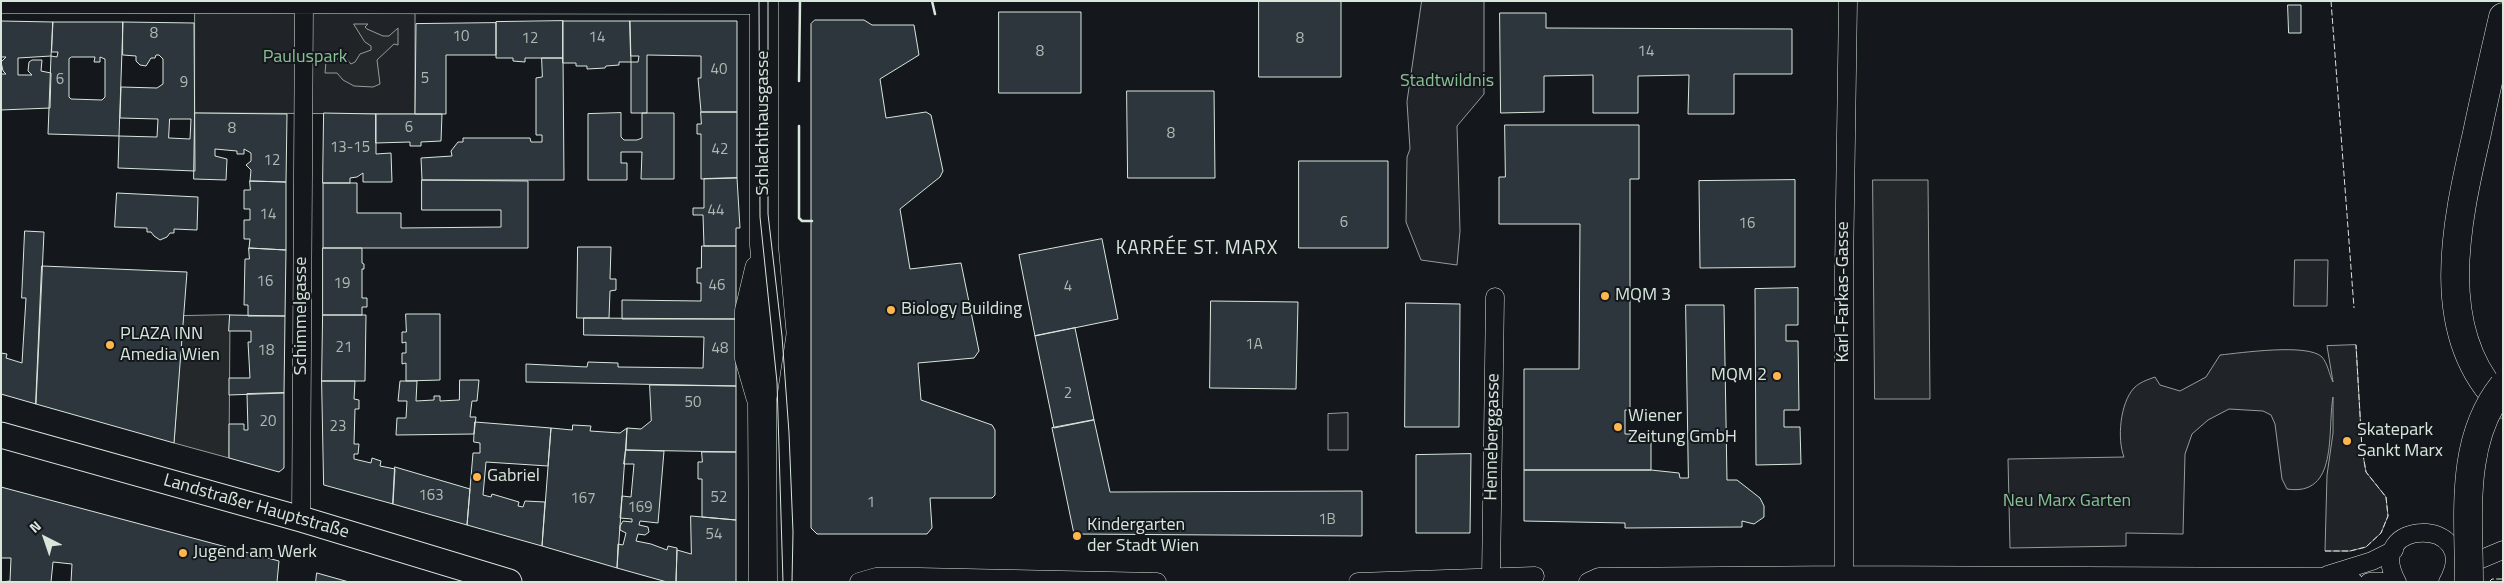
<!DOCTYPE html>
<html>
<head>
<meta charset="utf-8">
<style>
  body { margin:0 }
  #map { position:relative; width:2504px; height:583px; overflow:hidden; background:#14181c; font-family:"Titillium Web",sans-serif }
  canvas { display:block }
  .frame { position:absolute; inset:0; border:2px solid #d8e6dc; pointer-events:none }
  .north { position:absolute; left:20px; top:513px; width:50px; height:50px; -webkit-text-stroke:4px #14181c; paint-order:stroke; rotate:319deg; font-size:14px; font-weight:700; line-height:20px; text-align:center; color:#d8e6dc }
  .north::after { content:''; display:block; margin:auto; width:18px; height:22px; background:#d8e6dc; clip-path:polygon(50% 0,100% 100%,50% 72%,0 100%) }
</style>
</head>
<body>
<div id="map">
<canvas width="2504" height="583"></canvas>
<div class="frame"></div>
<div class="north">N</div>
</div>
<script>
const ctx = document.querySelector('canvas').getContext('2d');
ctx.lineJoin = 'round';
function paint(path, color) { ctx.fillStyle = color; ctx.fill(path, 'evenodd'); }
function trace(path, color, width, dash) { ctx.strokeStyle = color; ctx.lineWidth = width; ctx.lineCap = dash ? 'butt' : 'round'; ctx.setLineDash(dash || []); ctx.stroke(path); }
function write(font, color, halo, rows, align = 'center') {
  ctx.font = font + ' "Titillium Web",sans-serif'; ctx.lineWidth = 4; ctx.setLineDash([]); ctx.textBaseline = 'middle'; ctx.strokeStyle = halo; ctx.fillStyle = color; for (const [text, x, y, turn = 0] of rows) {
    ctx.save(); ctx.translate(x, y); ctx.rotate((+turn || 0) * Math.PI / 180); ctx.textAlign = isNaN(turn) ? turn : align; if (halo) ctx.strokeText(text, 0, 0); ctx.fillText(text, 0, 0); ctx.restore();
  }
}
const green = new Path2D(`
  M195,1H415V114L195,113Z
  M1422,1H1484V94L1457,126L1460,231L1457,265L1421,260L1406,222L1407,157L1410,149L1407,102Z
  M2295,260H2328L2327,306H2294Z
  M2356,345L2362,449L2366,472L2386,497L2388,516L2381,533L2366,547L2350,551H2325L2327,475L2333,433V397C2327,431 2339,497 2287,489L2282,479L2275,424L2271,415L2263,411L2229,409L2208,420L2192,434L2185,454L2183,534L2126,533V546L2010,548L2008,459L2124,457C2117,439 2120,403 2134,388C2140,382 2147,380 2155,377L2160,385L2180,391L2206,377L2220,355C2240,353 2308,343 2322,357C2328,364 2329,374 2333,382L2327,346Z
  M1348,413V450H1328V414Z`);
paint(green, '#202428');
trace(green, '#939e99', 1);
const parking = new Path2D(`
  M354,24H368L365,27L367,29L383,36H389L398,28V45L394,44L377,60L380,84L373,87L354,86L343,80L337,73H325L326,62L345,57L351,64L355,62L360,54L371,50V46L365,42Z
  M1873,180H1928L1930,399H1875Z
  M230,315L229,458L174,443L183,316Z`);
paint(parking, '#24282b');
trace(parking, '#939e99', 1);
const building = new Path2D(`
  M1259,1H1341V77H1259Z
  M2288,5H2301V33H2289Z
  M999,12H1081V93H999Z
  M1500,13H1546V28L1792,29V74H1734V114H1688L1689,75L1638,76V113H1593V75L1544,76V112L1501,113Z
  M815,20H864L872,25H914L919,55L880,79L886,118L926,112L931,115L943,171L940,177L900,209L910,269L961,263L979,351L974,358L918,363L921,400L992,425L995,430V495L992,498H930L932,528L927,534H817L811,528V24Z
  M1,21L53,22L51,56L18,58V75H32L28,71L29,62L32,60H42L41,71L51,73L50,108L1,110V74H6L3,71L1,62L6,57H1Z
  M563,21V58H525V62L513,61V58H496V22Z
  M563,21H630L631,62H619V65L606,66L605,68L587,69V66H576V63H563Z
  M630,21H737V112H701L698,78H701V56L647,55V113H631V62H638L639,56H631Z
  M53,22H123L119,136L48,134L51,56L57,57L58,52H52ZM72,57H95L94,62H100V57L105,59V97L102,100L71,99L69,97V59Z
  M123,22L194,23L195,171L118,168L119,136L157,137L158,119L120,118L121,87L157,88L163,84V59L159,55H156L155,58H151L146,66L140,65L136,61V56L123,55ZM170,119H191L190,139L169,138Z
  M496,23V55H446V114H415L416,24Z
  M542,58H563L564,180H422L421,158L452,156L451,151L458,142H463V138H530L531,142H542V135H536V78L542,77Z
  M1127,91H1214L1215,178H1128Z
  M701,112H737V178L701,179V134H697V124H701Z
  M195,113L287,114L286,182L250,181L251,170L246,165L251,161V153L244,149V154H237V151L215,149V156L227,159L226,180L194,179Z
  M324,113L376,114V154L391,153L392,182H363V173L357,177L350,178V183H323Z
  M621,113V137L624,140H637L642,138V113H674V179H641L642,152H621V163H627V180H588V114Z
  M376,114H442L441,141L421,142V146H410V142L376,143Z
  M1505,125H1639V179H1630V410H1625V434H1651V470H1524V369H1579L1580,224H1499V177H1505Z
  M1299,161H1388V248H1299Z
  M737,178L740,228H736V246H704L703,215H693V208H704V179Z
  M422,180L528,181V248H323V183H357V213H401V228L501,227V210H422Z
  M1795,180V267L1700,268L1699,181Z
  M250,181L286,182V250L249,248L250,239H244V220H250V209H244V190H250Z
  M117,193L198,197L197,230L174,229V233H170L167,237L160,240L154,236L151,232H147V228L115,227Z
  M25,231L44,232L36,404L1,394V353L7,354L6,358L22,363L26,298H22Z
  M1102,239L1118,319L1035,336L1019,255Z
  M702,246H736V319H622V300L701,301V283H697V268H701Z
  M578,247H611L610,279H616V290L610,291L609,318H577Z
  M249,248L286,250L285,316H248V305H244L245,259H249Z
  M323,248H362V263L364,264V269H362V298H367V307H362V315H323Z
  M42,266L187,272L174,443L36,404Z
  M1798,288V325H1786V341H1798L1799,410H1784V427H1800L1801,464L1756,465L1755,289Z
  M1211,301L1298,302L1296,389L1210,388Z
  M1406,303L1460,304L1459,427H1405Z
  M1686,305H1724L1727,480H1737L1760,498L1764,506V517L1754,524L1742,521V527L1625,528V523L1524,521V470H1651L1679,473L1680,478H1688Z
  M406,314H440V380L406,381V363L402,364V353H406V342L402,343V332H406Z
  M230,315L285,316L284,393L229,395V378H250L248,342H251V331H229Z
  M323,315H366L365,381H322Z
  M584,318L736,319V386L526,382V364L587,367L588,362L618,363V367L703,368L704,337L584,335Z
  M1075,328L1094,420L1054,428L1035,336Z
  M460,380H479L477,401H472L470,417H476L474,434L396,435L397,418H406L407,401H398L400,381H417L416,401L434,400V396H440V401L459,400Z
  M322,381H355L354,399L359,400V409H355L354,444H359L358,454H354V459L371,463L372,458L381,461L380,466L395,469L393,504L324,485Z
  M650,385L736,386V452L626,450L627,428L641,429L651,421Z
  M284,393V468L279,472L229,458V424H244V430H248L247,394Z
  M1094,420L1110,492L1362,491V536L1074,534L1052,428Z
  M475,422L551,428L548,466L486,462L483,495L491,497L492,494L519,502L518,506L523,507L525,501L545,502L542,546L467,525L473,453H480V443L474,442Z
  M573,425L591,426L590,431L620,433L627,428L617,568L542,546L551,428L572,430Z
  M626,450L664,451L658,523L640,521L639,525L648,527L649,532L645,535L638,534L636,541L651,544L667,550L668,546L677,548L676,582H667L617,568L618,544L623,545L626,533L620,530V526L623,521L632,522V519L620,518L622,496L631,497L634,464H624Z
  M702,452H736V520L702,517V479H698V462H702Z
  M1471,454L1470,533H1416V455Z
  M395,467L470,489L467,525L393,504Z
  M1,487L279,561L277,582H71L72,564L53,562L51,582H1L10,581L11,558H1Z
  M691,516L736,520V582H676L677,550L691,554Z
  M317,573L349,582H316Z`);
paint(building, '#2c363c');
trace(building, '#d8e6dc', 1);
const minor = new Path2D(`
  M1,4L764,5
  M301,519L304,1
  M2462,567L2503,550
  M2327,575L2372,561L2394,550
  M1491,577L1495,297
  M859,582L876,577H919L1157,582
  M1358,582L1535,576
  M1588,582L1599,577L1844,575L2321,577L2354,582
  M1842,582L1844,575V271L1848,1
  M2369,582H2396
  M2397,582C2361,517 2484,516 2448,582`);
const secondary = new Path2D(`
  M1,435L301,519L509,582`);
const primary = new Path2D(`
  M759,269L749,311V358L760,396
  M763,582L762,401L772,333L764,245V1`);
const motorway = new Path2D(`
  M2503,17C2494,56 2485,94 2477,133C2457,220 2430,333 2503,404`);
trace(minor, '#d8e6dc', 19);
trace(secondary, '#d8e6dc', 27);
trace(primary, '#d8e6dc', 29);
trace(motorway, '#d8e6dc', 29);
trace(minor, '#14181c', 18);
trace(secondary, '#14181c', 25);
trace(primary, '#14181c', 28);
trace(motorway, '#14181c', 28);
trace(new Path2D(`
  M759,1L760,217L777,382L783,582
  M768,1V214L782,336L789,433L793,532L792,582`), '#d8e6dc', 1);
const motorwayBridge = new Path2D(`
  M2469,582C2469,516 2459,441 2503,386`);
trace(motorwayBridge, '#d8e6dc', 29, []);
trace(motorwayBridge, '#14181c', 28);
trace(new Path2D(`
  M2331,1L2354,308
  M2325,551H2350L2366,547L2381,533L2388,516L2386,497L2366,472L2362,449L2356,345
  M2489,582L2492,579H2503`), '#d8e6dc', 1, [6, 2.5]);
trace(new Path2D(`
  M932,1L935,14
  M799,81L800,1
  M799,126V218L802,221H812`), '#d8e6dc', 2.5);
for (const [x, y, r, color] of [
  [1605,296,5,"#ffb74d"],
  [891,310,5,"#ffb74d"],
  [110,345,5,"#ffb74d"],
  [1777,376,5,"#ffb74d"],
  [1618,427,5,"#ffb74d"],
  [2347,441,5,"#ffb74d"],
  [477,477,5,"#ffb74d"],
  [1077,536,5,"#ffb74d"],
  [183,553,5,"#ffb74d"]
]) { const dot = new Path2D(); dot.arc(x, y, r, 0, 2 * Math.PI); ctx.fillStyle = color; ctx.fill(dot); trace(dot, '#14181c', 2); }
write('15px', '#adbab4', null, [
  ["8",154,34],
  ["10",461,37],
  ["14",597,38],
  ["12",530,39],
  ["8",1300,39],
  ["8",1040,52],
  ["14",1646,52],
  ["40",719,70],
  ["5",425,79],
  ["6",60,80],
  ["9",184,83],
  ["6",409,128],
  ["8",232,129],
  ["8",1171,134],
  ["13-15",350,148],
  ["42",720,150],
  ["12",272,161],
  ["44",716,211],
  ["14",268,215],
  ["6",1344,223],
  ["16",1747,224],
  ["16",265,282],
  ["19",342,284],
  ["46",717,286],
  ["4",1068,287],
  ["1A",1254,345],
  ["21",344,348],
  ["48",720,349],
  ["18",266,351],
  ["2",1068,394],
  ["50",693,403],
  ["20",268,422],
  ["23",338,427],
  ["163",431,496],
  ["52",719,498],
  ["167",583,499],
  ["1",871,503],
  ["169",640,508],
  ["1B",1327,520],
  ["54",714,535]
]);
write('18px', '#8ac095', '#14181c', [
  ["Pauluspark",305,58],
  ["Stadtwildnis",1447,82],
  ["Neu Marx Garten",2067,502]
]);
write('18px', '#d8e6dc', '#14181c', [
  ["Schlachthausgasse",764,123,-90],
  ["Karl-Farkas-Gasse",1844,292,-90],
  ["Schimmelgasse",302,316,-90],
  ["Henneberggasse",1493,437,-89],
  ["Landstraßer Hauptstraße",256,507,16]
]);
write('18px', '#d8e6dc', '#14181c', [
  ["MQM 3",1615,296],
  ["Biology Building",901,310],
  ["PLAZA INN",120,335],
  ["Amedia Wien",120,356],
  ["MQM 2",1767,376,"right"],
  ["Wiener",1628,417],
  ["Zeitung GmbH",1628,438],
  ["Skatepark",2357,431],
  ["Sankt Marx",2357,452],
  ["Gabriel",487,477],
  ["Kindergarten",1087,526],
  ["der Stadt Wien",1087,547],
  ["Jugend am Werk",193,553]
], 'left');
ctx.letterSpacing = '1px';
write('19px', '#d8e6dc', '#14181c', [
  ["KARRÉE ST. MARX",1197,249]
]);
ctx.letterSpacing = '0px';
</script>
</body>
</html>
